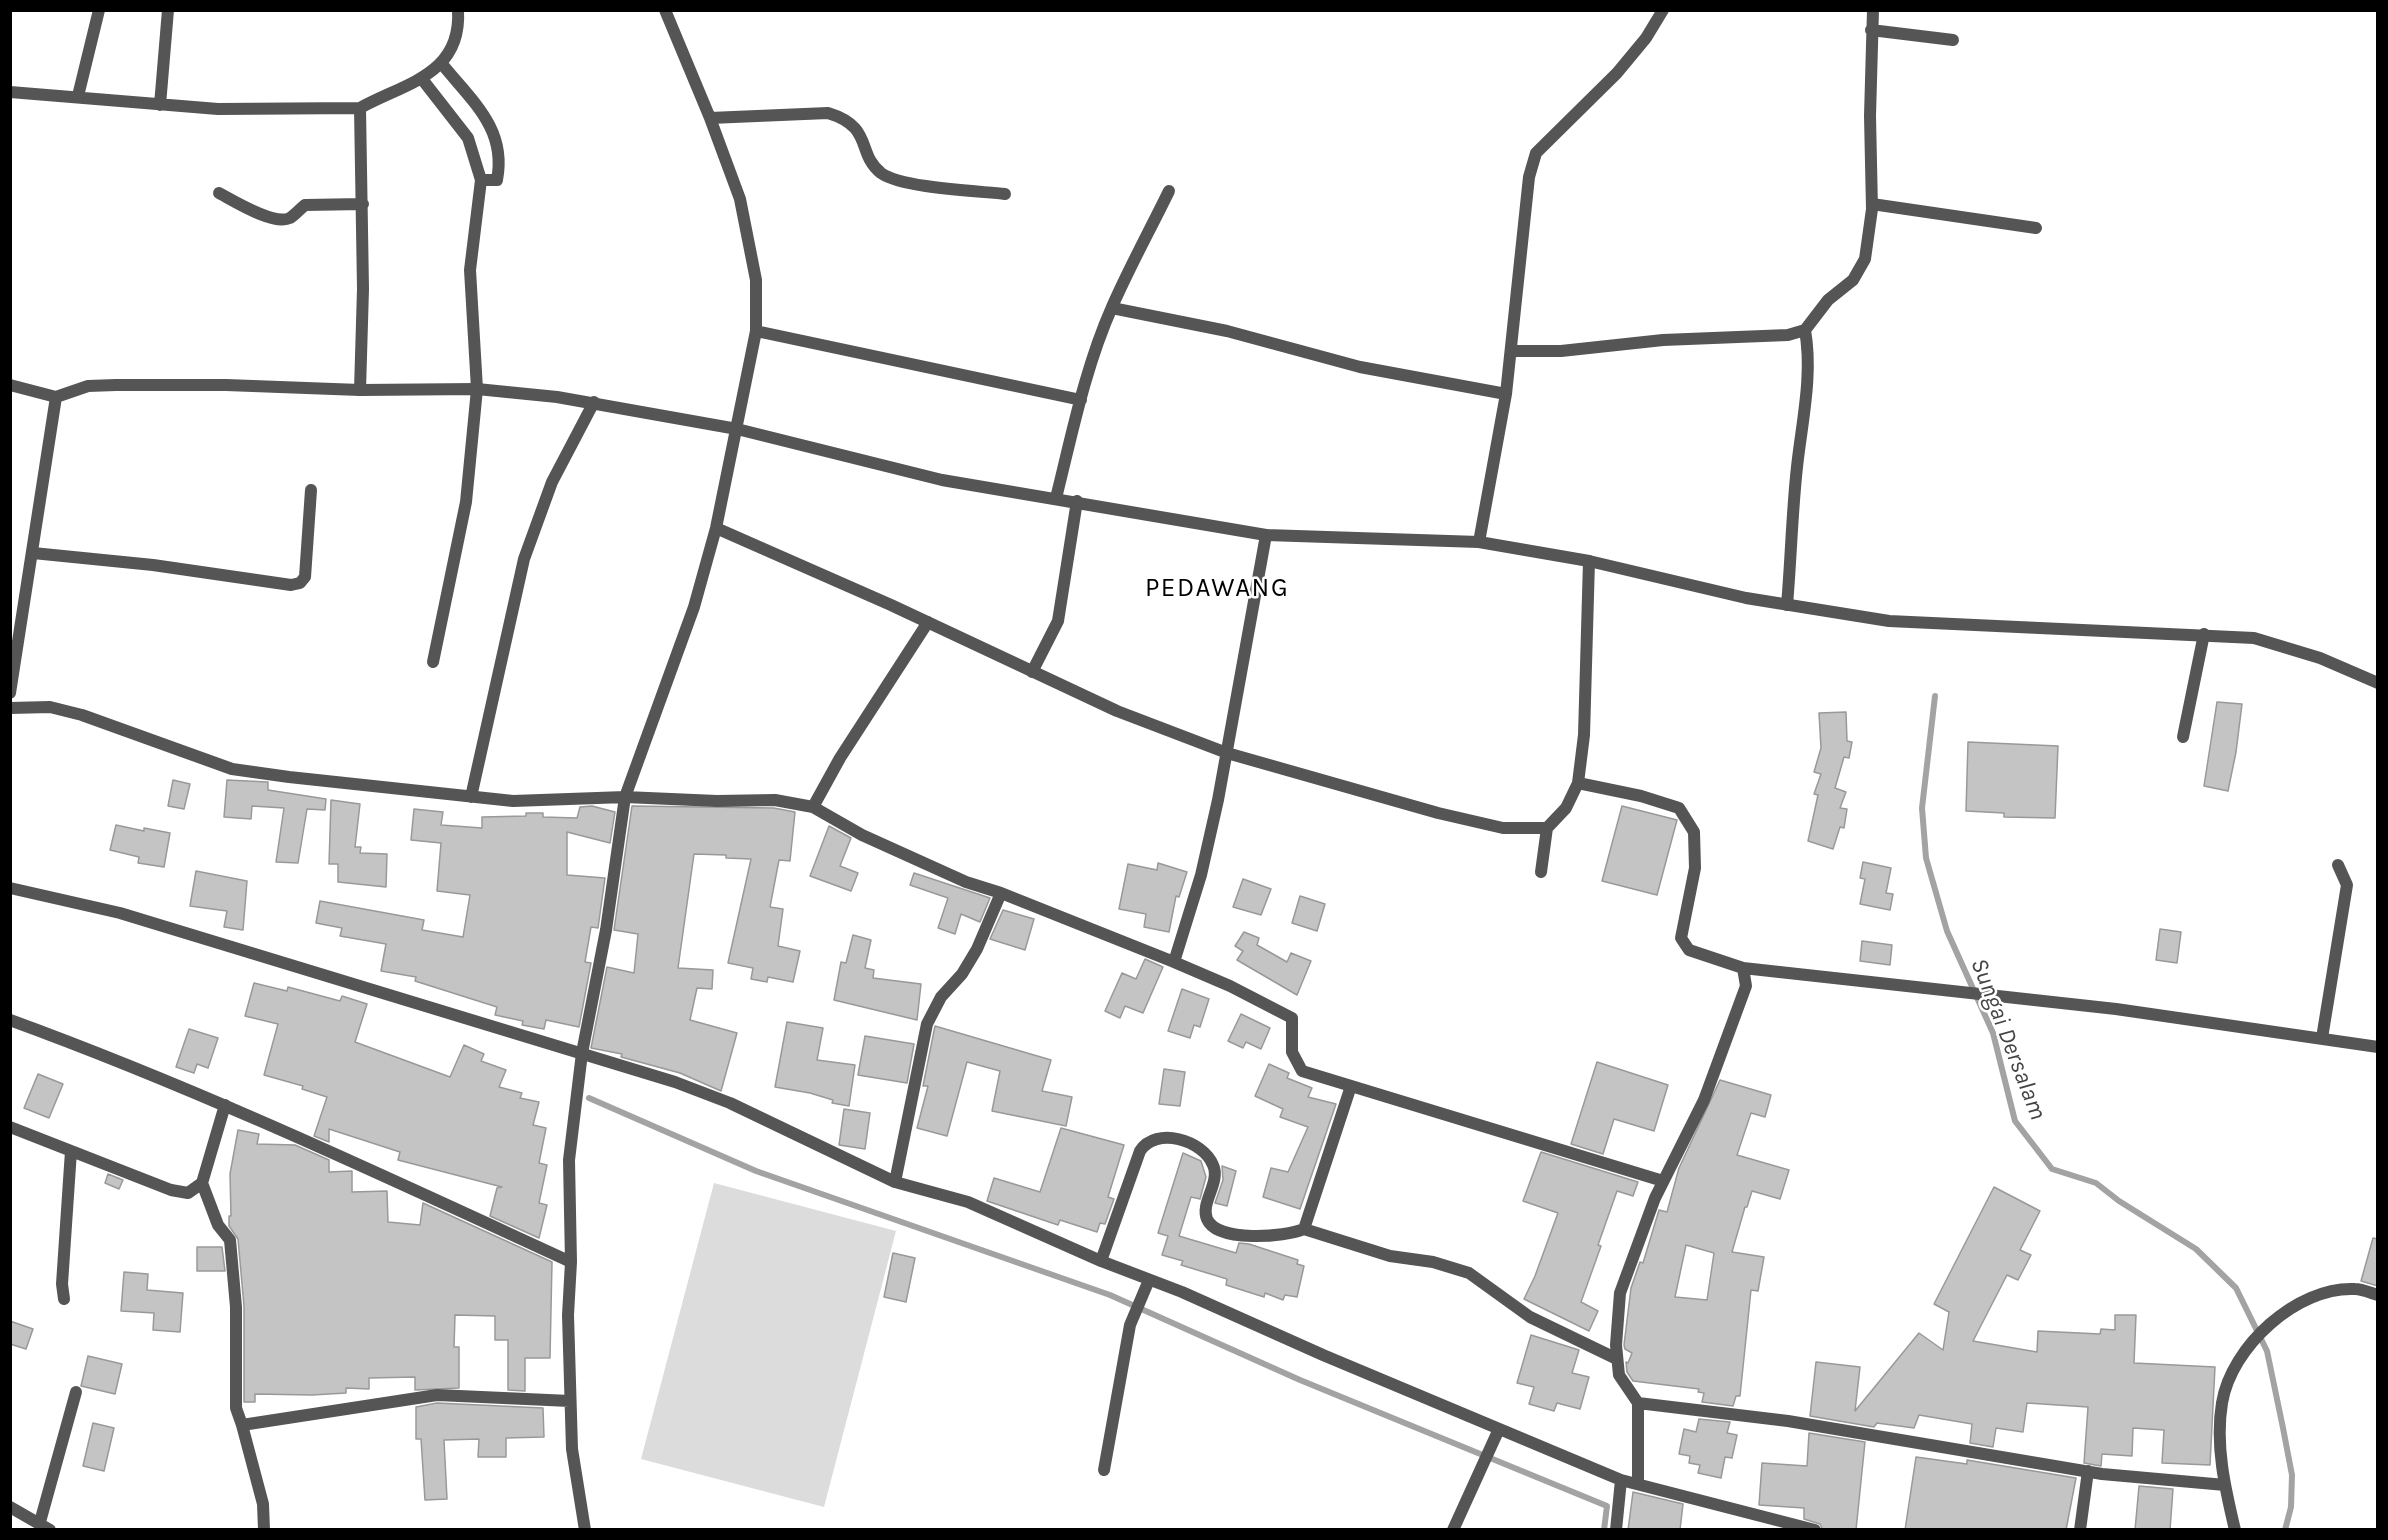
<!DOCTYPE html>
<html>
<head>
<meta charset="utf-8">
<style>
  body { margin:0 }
  #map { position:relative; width:2388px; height:1540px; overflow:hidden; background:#fff; font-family:Karla,sans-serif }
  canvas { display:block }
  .frame { position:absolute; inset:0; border:12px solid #000; pointer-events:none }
</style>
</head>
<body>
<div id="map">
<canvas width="2388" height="1540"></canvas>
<div class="frame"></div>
</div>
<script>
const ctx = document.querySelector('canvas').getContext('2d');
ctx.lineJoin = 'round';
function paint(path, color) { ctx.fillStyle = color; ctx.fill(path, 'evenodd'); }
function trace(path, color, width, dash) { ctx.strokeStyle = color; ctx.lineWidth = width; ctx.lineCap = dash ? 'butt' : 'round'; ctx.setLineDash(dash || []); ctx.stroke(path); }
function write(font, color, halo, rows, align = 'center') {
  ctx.font = font + ' Karla,sans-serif'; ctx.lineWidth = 5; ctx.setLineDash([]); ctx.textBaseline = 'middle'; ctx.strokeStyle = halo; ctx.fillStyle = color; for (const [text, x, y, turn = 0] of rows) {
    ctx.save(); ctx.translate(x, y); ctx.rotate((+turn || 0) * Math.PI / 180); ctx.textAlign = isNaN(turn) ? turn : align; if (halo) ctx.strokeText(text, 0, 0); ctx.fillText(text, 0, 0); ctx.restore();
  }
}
paint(new Path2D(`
  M714,1183L896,1231L824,1507L641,1459Z`), '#dcdcdc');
trace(new Path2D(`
  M1935,696L1922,808L1926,858L1947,931L1993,1033L2015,1121L2052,1169L2096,1183L2119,1201L2196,1249L2236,1288L2267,1351L2283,1428L2292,1475L2291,1507L2285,1530
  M589,1098L756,1171L1110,1295L1300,1380L1607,1506L1604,1530`), '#a3a3a3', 6);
const building = new Path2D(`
  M2217,702L2242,704L2236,752L2228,791L2204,786Z
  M1846,712L1847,741L1852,742L1849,758L1844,757L1835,788L1846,792L1840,808L1847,809L1844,828L1840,827L1833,849L1808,841L1818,795L1814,794L1821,774L1814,772L1821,748L1819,713Z
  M1968,742L2058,746L2055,818L2004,817V813L1966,811Z
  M173,780L190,784L184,809L168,806Z
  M227,780L268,782V790L326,799L325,810L307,809L298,863L276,862L284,808L252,806L251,819L224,817Z
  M331,800L360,804L355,847H361L360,853L387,854L386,887L338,882V864H329Z
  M592,806L615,812L610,843L567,832V875L605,878L598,928L591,927L585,962L591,963L579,1027L546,1020L544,1029L522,1025L523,1021L495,1015L497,1007L415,981L416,977L381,971L386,944L340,936L342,928L316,923L320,901L424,920L422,930L463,937L470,895L437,891L441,843L411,840L414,809L443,812L441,825L482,828V817L526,816V813H543V817L577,818L580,807Z
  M632,806L774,808L795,812L790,861L779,860L770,907L783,909L778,946L800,951L793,982L768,977L767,982L751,979L753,968L728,963L751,859L726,858V855L694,854L678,968L713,970L712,989L697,988L690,1020L737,1033L721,1091L680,1073L621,1057L622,1054L591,1048L607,967L634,973L638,934L614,930Z
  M1622,806L1677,820L1657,895L1602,881Z
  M116,825L144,831V828L170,833L164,867L138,863L139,857L110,850Z
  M829,826L851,838L840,866L858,873L851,891L810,876Z
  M1863,862L1891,868L1886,893L1893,894L1890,910L1860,904L1865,879L1860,878Z
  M1158,863L1187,872L1179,897L1176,896L1169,932L1144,927L1146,914L1119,909L1128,864L1157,870Z
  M196,871L247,881L243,930L224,927L227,911L190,906Z
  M914,873L990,898L980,922L961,914L955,934L938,928L948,898L910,885Z
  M1243,879L1271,889L1261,915L1233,907Z
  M1300,896L1325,904L1317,931L1292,923Z
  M1003,910L1034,919L1025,950L990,939Z
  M2160,929L2181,932L2177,963L2156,960Z
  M1244,932L1259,938L1257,945L1287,962L1291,953L1311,961L1297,995L1237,960L1243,951L1235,946Z
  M853,935L871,940L865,968L874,970L873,978L921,984L917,1020L834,1000L841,962L846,963Z
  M1862,941L1892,945L1890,965L1860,961Z
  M1145,959L1163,967L1143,1013L1125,1006L1120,1018L1105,1011L1122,973L1136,979Z
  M254,983L287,991L288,987L340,1001L342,996L367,1004L355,1042L450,1077L464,1045L484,1054L481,1061L506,1070L499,1087L522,1093L520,1098L539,1102L533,1125L546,1128L539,1163L547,1165L539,1203L547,1205L539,1238L490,1216L497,1188L502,1187L398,1160L400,1152L329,1129V1142L314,1136L327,1097L302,1089L303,1086L264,1075L278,1024L245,1016Z
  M1182,989L1209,999L1200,1027L1194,1025L1190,1038L1168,1031Z
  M1241,1014L1270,1028L1261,1049L1246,1042L1243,1048L1228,1041Z
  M787,1022L823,1028L817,1060L855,1065L849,1106L832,1103L833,1100L810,1093L775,1087Z
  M935,1026L1051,1060L1042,1091L1072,1097L1066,1126L992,1111L1000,1071L967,1062L947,1136L917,1128L928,1086H923Z
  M189,1029L218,1038L208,1068L197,1064L194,1073L176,1067Z
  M865,1036L914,1044L907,1083L858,1075Z
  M1597,1062L1668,1085L1654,1131L1614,1119L1603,1154L1571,1144Z
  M1269,1064L1289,1073L1287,1078L1312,1088L1308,1097L1336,1104L1300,1209L1263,1197L1271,1168L1288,1172L1308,1127L1280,1117L1283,1109L1255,1096Z
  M1164,1069L1185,1072L1180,1106L1159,1104Z
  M38,1074L63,1084L49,1118L24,1108Z
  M1720,1080L1771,1095L1765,1117L1751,1113L1737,1155L1789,1170L1780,1199L1752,1191L1747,1207H1745L1732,1252L1764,1257L1758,1291L1751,1290L1740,1396H1736L1733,1406L1702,1402L1704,1393L1698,1392L1699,1389L1633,1381L1627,1372L1626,1362L1628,1363L1632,1353L1625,1349L1624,1345L1631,1288L1640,1262L1643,1263L1659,1210L1667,1212L1679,1168ZM1686,1245L1714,1253L1707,1300L1675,1297Z
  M844,1109L870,1113L865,1149L839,1145Z
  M1061,1128L1124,1145L1108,1197L1114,1199L1105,1224L1100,1223L1097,1232L1060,1220L1058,1225L987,1201L994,1178L1040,1192Z
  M238,1130L259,1134L257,1144L295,1145L329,1160V1172L352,1171V1192L387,1191L388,1222L420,1225L423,1203L552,1262L550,1358H525V1391L508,1390V1340H495V1316L455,1315L454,1347H459V1388L415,1390V1377L369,1378V1389L346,1388V1393L312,1395L255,1394V1402H244V1306L238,1239L229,1226V1216H231L230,1174Z
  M1541,1152L1638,1182L1633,1196L1617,1191L1598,1245L1601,1246L1581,1302L1598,1311L1589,1331L1524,1299L1535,1276L1558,1213L1523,1201Z
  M1183,1153L1201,1161L1206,1177L1200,1199L1191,1197L1179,1236L1236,1253L1239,1243L1249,1244L1298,1260L1297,1264L1304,1266L1297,1297L1285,1295L1283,1300L1265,1293L1264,1297L1226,1285L1227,1279L1181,1265L1183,1261L1162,1255L1168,1236L1158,1233Z
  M1222,1166L1236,1171L1227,1206L1215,1203L1223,1180Z
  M108,1174L123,1180L119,1189L105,1183Z
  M1994,1187L2040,1211L2020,1250L2031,1255L2018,1280L2007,1275L1973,1341L2037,1352L2038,1331L2100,1334L2101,1329L2115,1330V1315H2136L2134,1363L2215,1367L2210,1465L2162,1463L2164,1430L2133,1428L2132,1456L2102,1454L2101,1466L2084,1463L2088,1407L2027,1403L2023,1432L1996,1428L1993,1447L1970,1443L1972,1424L1919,1415L1914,1428L1877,1423L1874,1427L1810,1416L1816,1362L1860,1367L1855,1411L1919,1333L1943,1350L1949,1312L1934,1304Z
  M2373,1238L2378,1239V1286L2361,1281Z
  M197,1247H222L225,1271H197Z
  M893,1253L915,1258L906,1302L884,1297Z
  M124,1272L148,1274L147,1290L183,1293L180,1332L153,1330L154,1313L121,1311Z
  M10,1321L33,1329L26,1349L10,1344Z
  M1531,1335L1579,1350L1572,1373L1589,1377L1580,1409L1557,1403L1554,1411L1529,1404L1534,1387L1517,1383Z
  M88,1356L122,1364L115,1394L81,1386Z
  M437,1403L543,1408L544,1437L506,1438V1457H478L479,1439L444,1440L447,1499L425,1500L421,1439H416V1407Z
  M1699,1419L1730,1422L1727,1433L1737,1435L1732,1458L1725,1457L1721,1478L1698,1473L1700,1465L1689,1463L1690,1456L1679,1454L1684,1429L1696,1432Z
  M93,1423L114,1428L104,1471L83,1466Z
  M1809,1433L1865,1442L1856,1530H1823L1820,1524L1804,1519V1508L1759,1505L1762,1463L1807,1466Z
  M1916,1457L1967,1464V1460L2076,1478L2066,1530H1905Z
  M2139,1486L2173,1489L2170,1530H2135Z
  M1633,1492L1683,1504L1680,1530H1628Z`);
paint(building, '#c4c4c4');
trace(building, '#999', 1.5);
trace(new Path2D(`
  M2183,737L2204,634`), '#555', 12);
trace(new Path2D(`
  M1871,30L1953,40
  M442,64C472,101 507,129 497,180H481
  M422,79L468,138L481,180L470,270L477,389L466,502L433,662
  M10,92L218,109L360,108L363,289L360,390
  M78,96L99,10
  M160,105L168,10
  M360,108C405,83 462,75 458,10
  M710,118L828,113C874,127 856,153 881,173C901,188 978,191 1005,194
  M219,193C234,201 274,226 290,218C295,215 300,209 305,205L363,204
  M1872,204L2036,228
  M1112,308L1227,331L1360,367L1506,394
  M756,331L1081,400
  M1512,351H1561L1663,340L1788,335L1805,330L1828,300L1853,280L1865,259L1872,209L1870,116L1873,10
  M1056,498C1072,434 1085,368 1112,307C1129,268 1150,230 1169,191
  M716,528L891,605L1117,711L1227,753L1438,813L1503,828H1547L1566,808L1578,783L1584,735L1589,561
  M1479,542L1506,394L1529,177L1536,153L1617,73L1646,38L1663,10
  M33,553L153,565L291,585L300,583L305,577L311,490
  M1787,605C1791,559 1792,512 1797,467C1802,421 1813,375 1805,330
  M1032,672L1058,621L1077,501
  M10,708L50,707L82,715L232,769L289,777L513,801L625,797L717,801L775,800L813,807L862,835L966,882L1001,893L1174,962L1230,986L1292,1018V1052L1302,1071L1663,1181
  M1578,783L1641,796L1679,808L1694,832L1695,868L1681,938L1689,950L1743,968L1746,986L1704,1100L1655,1198L1620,1293L1616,1345L1619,1375L1638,1403V1484
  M471,797L524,559L552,482L594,402
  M813,807L840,758L928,622
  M1541,872L1547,828
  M10,888L120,913L675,1082L730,1103L895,1182L968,1202L1101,1261L1182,1292L1323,1355L1621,1480L1616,1530
  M1174,962L1201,875L1218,800L1266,535
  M1743,968L2116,1009L2378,1047
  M10,1020C202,1090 386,1177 571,1262
  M2322,1038L2347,885L2338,865
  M10,1127L171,1190L188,1193L202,1183L225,1105
  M895,1182L927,1024L941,997L962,974L977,949L1001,893
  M202,1183L218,1225L230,1240L236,1307V1408L242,1425
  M1304,1229L1390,1256L1433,1262L1469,1273L1530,1317L1617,1359
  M1101,1261L1140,1151C1156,1126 1203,1140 1213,1165C1221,1182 1200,1203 1207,1219C1217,1243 1285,1237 1304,1229L1351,1086
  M64,1299L62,1284L71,1151
  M1638,1403L1788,1421L2102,1474L2225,1485
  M1104,1470L1130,1325L1149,1280
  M1621,1480L1815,1530
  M10,1507L50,1530
  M40,1522L76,1392
  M264,1530L263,1504L242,1425L437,1395L570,1401
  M585,1530L572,1449L568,1315L571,1262L569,1160L582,1053L606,930L625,797L694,607L716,528L756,331V280L740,199L710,118L665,10
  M1453,1530L1499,1429
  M2080,1530L2088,1471
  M2235,1530C2225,1488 2215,1445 2222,1403C2231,1347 2297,1286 2355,1289C2362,1289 2371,1293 2378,1295`), '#555', 12);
trace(new Path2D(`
  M10,385L56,397L10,693
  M56,397L88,386L116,385H226L360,390L477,389L557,397L737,429L942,480L1266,535L1479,542L1589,561L1746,598L1889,621L2254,638L2320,658L2378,683`), '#555', 12);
write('italic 24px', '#444', '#fff', [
  ["Sungai Dersalam",2008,1039,69]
]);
ctx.letterSpacing = '1.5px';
write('26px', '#000', '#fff', [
  ["PEDAWANG",1217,589]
]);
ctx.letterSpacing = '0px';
</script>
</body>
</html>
